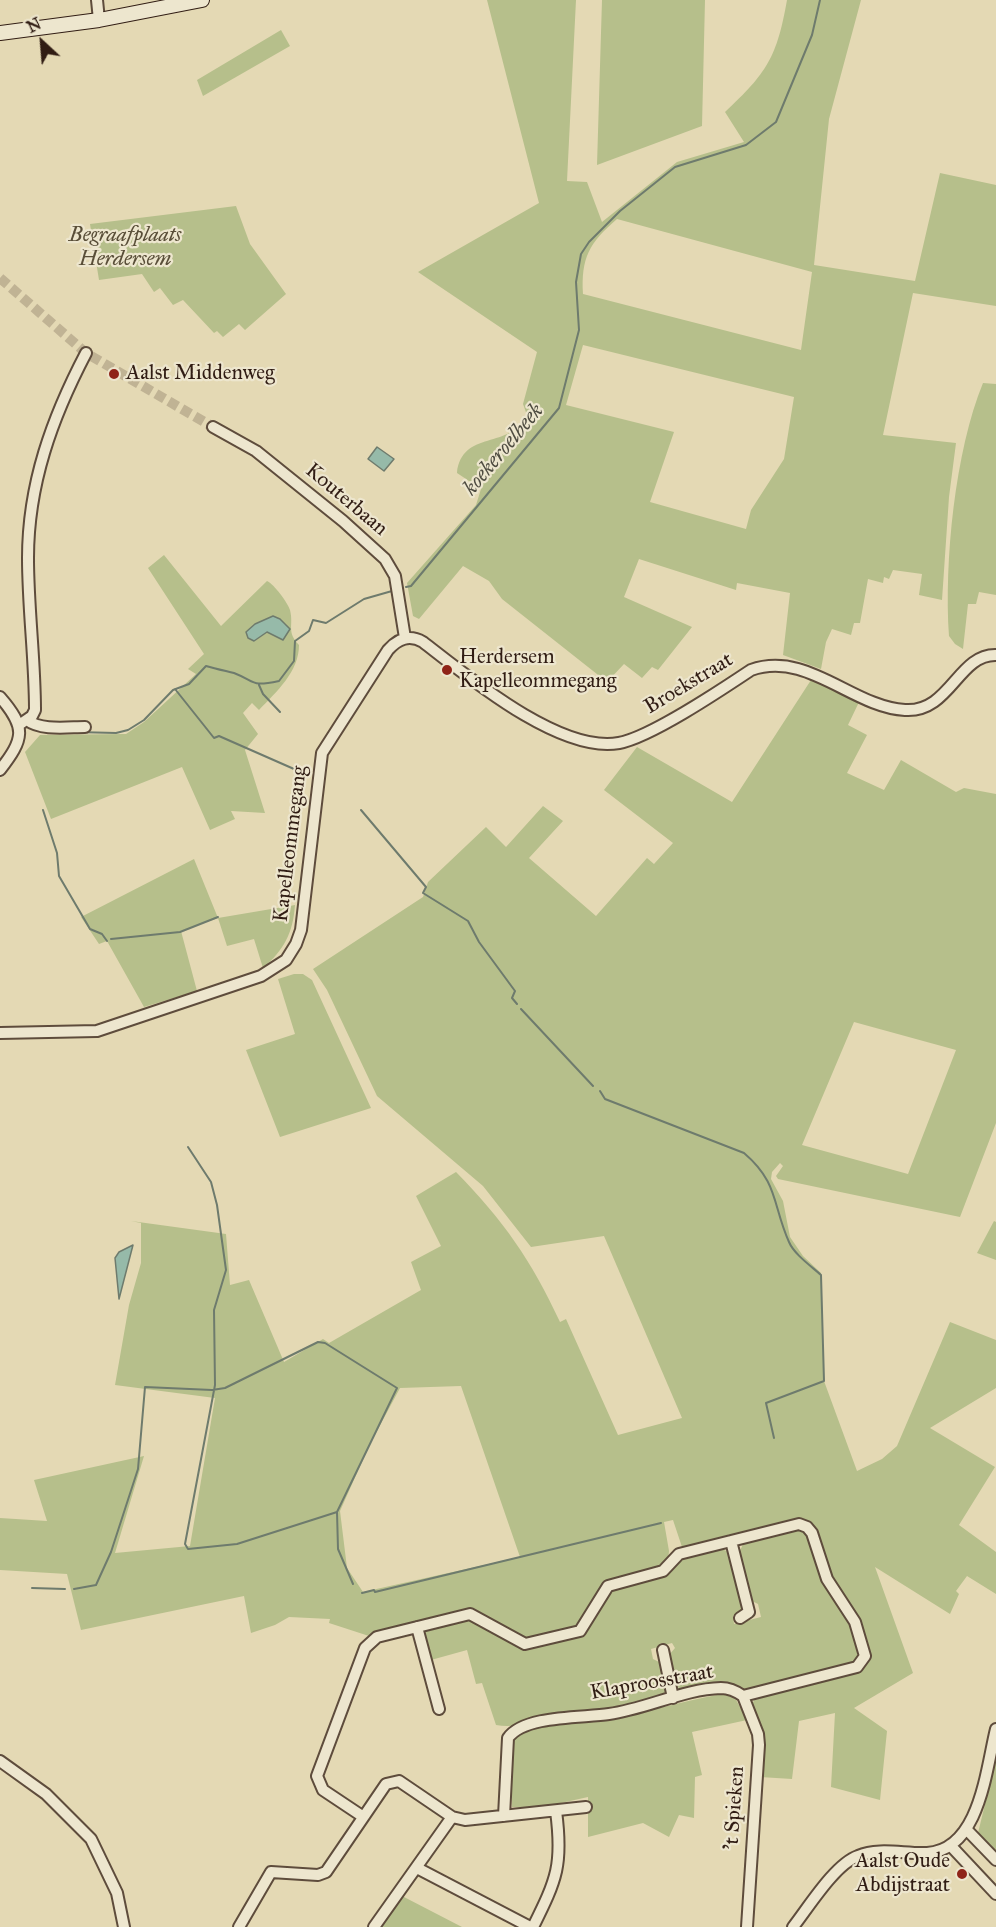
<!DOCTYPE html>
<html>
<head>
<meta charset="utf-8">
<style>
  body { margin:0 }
  #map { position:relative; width:996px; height:1927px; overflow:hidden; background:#e4d9b4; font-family:"IM FELL Great Primer",serif }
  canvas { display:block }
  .north { position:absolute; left:12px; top:12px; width:60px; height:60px; -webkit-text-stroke:4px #ede6ce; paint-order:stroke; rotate:334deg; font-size:16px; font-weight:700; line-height:24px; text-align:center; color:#311d14 }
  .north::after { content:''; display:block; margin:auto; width:21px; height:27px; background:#311d14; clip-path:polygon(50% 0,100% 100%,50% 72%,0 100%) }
</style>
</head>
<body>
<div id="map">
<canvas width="996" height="1927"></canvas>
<div class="north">N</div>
</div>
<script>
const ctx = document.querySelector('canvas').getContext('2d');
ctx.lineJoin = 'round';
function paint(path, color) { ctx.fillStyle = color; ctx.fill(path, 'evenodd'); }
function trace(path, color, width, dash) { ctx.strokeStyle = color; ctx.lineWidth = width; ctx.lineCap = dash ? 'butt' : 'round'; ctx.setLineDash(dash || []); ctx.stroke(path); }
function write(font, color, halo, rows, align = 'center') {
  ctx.font = font + ' "IM FELL Great Primer",serif'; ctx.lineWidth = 4.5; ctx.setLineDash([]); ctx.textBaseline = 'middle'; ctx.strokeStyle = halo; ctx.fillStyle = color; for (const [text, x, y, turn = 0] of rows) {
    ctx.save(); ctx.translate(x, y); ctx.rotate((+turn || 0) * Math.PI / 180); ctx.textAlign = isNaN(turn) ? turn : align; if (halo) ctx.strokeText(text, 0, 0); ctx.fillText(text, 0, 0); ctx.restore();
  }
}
paint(new Path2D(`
  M487,0H576L567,181L587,182L602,222L677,162L744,142L725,112C767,73 777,57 787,0H861L829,119L814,265L915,281L940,173L996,185V306L913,293L883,435L956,443L949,497L942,600L919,595L922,574L893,570L889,579L884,577L883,583L868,579L860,623H854L851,635L832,629L826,642L821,669L783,655L790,593L737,583L736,590L639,559L624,597L692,627L658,670L652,667L642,678L624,664L607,682L502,599L489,581L463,566L419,619L413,616L407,583L476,505L481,489L457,473C462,429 511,450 527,415L523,404L537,352L418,272L539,203ZM617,219L812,272L801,350L583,294C581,258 589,243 617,219ZM583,345L794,397L784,459L751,510L746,529L650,502L674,432L566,405Z
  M602,0H705L702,126L597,165Z
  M281,30L290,46L203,96L197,80Z
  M236,206L250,244L286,294L245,330L239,324L223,337L217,331L214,333L183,300L173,305L160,288L154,292L142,274L99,280L90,224Z
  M983,383L996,384V595L979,592L976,604H968L963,649L955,644L949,636C944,562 955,451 983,383Z
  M164,555L221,626L267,581C274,584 288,603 290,610C294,626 286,631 299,645C299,672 276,692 259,710L252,703L243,713L258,734L245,750L265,813L231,811L235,819L210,830L182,767L51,819L25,752L40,735L126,734L144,722L196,674L188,669L204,654L148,568Z
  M811,680L860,700L848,725L867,735L847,773L884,790L901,760L956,792L964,788L996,794V1123L960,1217L778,1179L776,1176L783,1166L780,1163L772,1172L771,1179L783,1201L790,1237L803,1256L821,1273L824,1381L857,1471L882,1459L897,1446L950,1322L996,1340V1388L930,1428L995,1467L959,1525L996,1552V1594L967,1576L956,1591L959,1594L950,1614L875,1567L913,1673L854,1708L887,1731L880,1800L831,1787L835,1713L799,1721L792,1779L760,1777L751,1706L757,1695L866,1663C873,1631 847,1606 833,1579C822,1559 821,1538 805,1521L682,1547L673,1520L664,1522L669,1551L668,1561L659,1568L620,1578L579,1625L526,1639L469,1609L369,1636L329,1623L330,1619L289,1617L275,1625L251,1633L244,1596L81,1630L67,1574L0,1570V1518L47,1521L34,1480L144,1456L115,1553L190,1546L215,1398L115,1385L129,1305L141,1263V1223L131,1221L226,1234L230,1285L249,1280L284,1362L323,1339L329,1343L421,1290L411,1262L441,1246L416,1196L456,1172C504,1221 531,1260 560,1322L566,1319L618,1435L682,1418L604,1236L531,1247L483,1186L377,1096L327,990L313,969L423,897L428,882L486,827L506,847L543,806L563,821L529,858L596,916L647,858L654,864L673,843L604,790L637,747L732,802ZM854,1022L956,1050L908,1174L802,1145ZM461,1386L520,1557L363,1592L347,1568L340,1511L370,1444L400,1388Z
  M194,859L218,918L295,905C293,933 284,950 263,968L254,939L227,946L218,918L181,931L197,991L144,1007L107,941L99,944L81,917Z
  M294,974H303L312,980L371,1108L280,1137L246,1050L295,1034L278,979Z
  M994,1221L996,1222V1260L977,1253Z
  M797,1528L809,1537L853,1625L861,1654L855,1663C799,1677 737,1699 679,1690L669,1655L675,1648L672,1643L651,1649L653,1659L661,1663L667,1684L666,1692C636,1710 602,1707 569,1712C546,1717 519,1730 496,1725L482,1683L476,1684L467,1650L431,1660L423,1636L428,1628L467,1617L515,1643L577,1634L608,1592L618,1586L678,1559L719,1548L729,1552L744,1609L733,1616L734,1624L761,1617L758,1604L752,1601L739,1553L744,1542Z
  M728,1693L734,1696L747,1720L692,1732L702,1775L695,1777L694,1818L679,1815L669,1837L643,1823L588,1837V1797L543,1807H512L511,1750L515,1736C551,1719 590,1719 628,1714C661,1709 695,1698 728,1693Z
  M996,1759V1851L978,1833Z
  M402,1895L404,1897L462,1927H380Z`), '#b6bf8b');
const water = new Path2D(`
  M377,447L394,459L384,471L368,459Z
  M273,616L280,619L290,629L283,640L267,632L254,641L248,638L246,632L255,624Z
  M133,1245L119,1299L115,1258L119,1252Z`);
paint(water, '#96baa9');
trace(water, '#6e7b6d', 1.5);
trace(new Path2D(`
  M406,587L411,586L559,408L579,330L576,282L581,254L589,242L620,211L675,167L746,145L776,122L812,35L820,0
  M259,685L263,694L280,712
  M175,689L214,738L219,736L294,769
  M76,732L116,733L128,730L144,720L173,690L189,684L206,666C216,669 226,671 234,673C257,682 250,687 279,681L294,661L295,641L309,631L313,620L326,623L364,599L392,591
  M43,810L57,853L59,876L90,929L102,934L107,941
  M361,810L426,887L423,893L468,921L479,942L515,991L512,998L517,1004
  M111,939L180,932L218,917
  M521,1009L593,1086
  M600,1091L605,1099L744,1153C779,1183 772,1204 789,1242C794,1254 811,1266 821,1275L824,1381L766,1403L774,1438
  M188,1147L211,1182L217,1205L226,1270L214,1310L215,1385L185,1544L188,1549L237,1544L337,1512L338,1549L353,1584
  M32,1588L65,1589
  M74,1589L96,1585L111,1552L138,1469L145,1387L212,1390L225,1388L318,1342L325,1343L397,1388L337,1512
  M362,1593L374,1590L375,1592L661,1523`), '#6e7b6d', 2);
trace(new Path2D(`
  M0,278L86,353L213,427`), '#c0b394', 10, [10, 5]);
const street = new Path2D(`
  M97,0L99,20
  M213,427L256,451L343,521L385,559L395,576L405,638
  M0,697C27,728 24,739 0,770
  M27,720C41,731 68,727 85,727
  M19,725L32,716L35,710C35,659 28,609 28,558C28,484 52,418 86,353
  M0,1033L97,1031L261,976L286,960L296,944L301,930L322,753L388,650C398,639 409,634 423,642C467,676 560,754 619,743C651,737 721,690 751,670C807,650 852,707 905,710C950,713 958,654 996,655
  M731,1541L749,1612L740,1618
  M417,1627L439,1709
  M663,1650L673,1698
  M743,1696L758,1734L759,1745L747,1927
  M0,1761L46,1794L91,1839L117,1893L124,1927
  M362,1816L323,1790L317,1776L365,1648L377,1637L470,1614L525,1644L580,1631L608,1586L663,1571L679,1554L799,1524L807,1527L812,1533L827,1579L855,1622L865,1656L857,1667L743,1696C736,1691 730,1688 721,1688C684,1689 646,1709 609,1714C583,1718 524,1715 508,1738L504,1816
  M967,1830L996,1860
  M950,1845L996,1894
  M417,1868L530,1927
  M239,1927L271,1872L318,1875L326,1872L386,1784L399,1781L452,1817L465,1820L586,1807
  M374,1927L452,1817
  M533,1927C557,1879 563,1864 556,1811
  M793,1927C808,1908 835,1864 858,1856C879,1847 904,1854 927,1853C980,1850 986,1769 996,1729`);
const secondary = new Path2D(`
  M0,33L99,20L202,0`);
trace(street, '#5e4c3c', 14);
trace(secondary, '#311d14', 16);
trace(street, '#ede6ce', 10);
trace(secondary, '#ede6ce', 14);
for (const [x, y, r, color] of [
  [114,374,6,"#8f2418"],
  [447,670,6,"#8f2418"],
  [962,1874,6,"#8f2418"]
]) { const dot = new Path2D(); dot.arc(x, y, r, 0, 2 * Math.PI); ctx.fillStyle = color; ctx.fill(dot); trace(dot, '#ede6ce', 2); }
write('italic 21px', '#594e38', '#ede6ce', [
  ["Begraafplaats",125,236],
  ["Herdersem",125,260]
]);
write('21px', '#311d14', '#ede6ce', [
  ["Aalst Middenweg",126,374],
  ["Herdersem",459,658],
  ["Kapelleommegang",459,682],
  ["Aalst Oude",950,1862,"right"],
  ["Abdijstraat",950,1886,"right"]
], 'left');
write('21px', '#311d14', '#ede6ce', [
  ["Kouterbaan",346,500,40],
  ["Broekstraat",689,684,-31],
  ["Kapelleommegang",291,844,-83],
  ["Klaproosstraat",652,1683,-10],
  ["'t Spieken",735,1808,-86]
]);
write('italic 22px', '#4f4c41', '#ede6ce', [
  ["koekeroelbeek",504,450,-50]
]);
</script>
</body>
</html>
